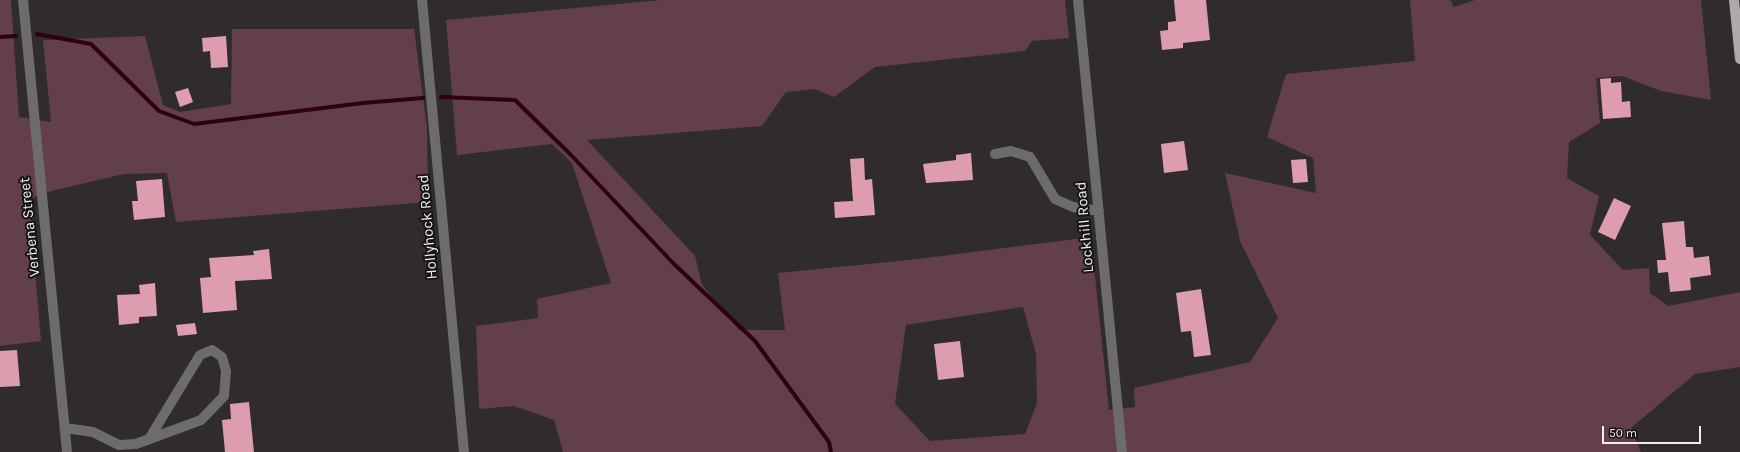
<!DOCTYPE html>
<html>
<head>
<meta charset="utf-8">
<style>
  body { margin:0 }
  #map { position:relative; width:1740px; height:452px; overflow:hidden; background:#302b2c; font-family:Karla,sans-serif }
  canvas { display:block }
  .scale { position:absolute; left:1602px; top:426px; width:99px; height:18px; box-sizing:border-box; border:2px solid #f1edee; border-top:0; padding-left:5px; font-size:12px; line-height:14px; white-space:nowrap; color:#f1edee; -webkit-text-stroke:3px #161414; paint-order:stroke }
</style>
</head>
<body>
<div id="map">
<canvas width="1740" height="452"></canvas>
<div class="scale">50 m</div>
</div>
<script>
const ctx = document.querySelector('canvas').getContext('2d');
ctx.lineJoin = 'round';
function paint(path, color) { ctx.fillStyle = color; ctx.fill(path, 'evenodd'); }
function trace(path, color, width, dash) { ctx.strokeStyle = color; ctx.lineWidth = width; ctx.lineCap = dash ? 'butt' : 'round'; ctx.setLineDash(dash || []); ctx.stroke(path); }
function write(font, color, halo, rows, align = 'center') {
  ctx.font = font + ' Karla,sans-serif'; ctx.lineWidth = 4; ctx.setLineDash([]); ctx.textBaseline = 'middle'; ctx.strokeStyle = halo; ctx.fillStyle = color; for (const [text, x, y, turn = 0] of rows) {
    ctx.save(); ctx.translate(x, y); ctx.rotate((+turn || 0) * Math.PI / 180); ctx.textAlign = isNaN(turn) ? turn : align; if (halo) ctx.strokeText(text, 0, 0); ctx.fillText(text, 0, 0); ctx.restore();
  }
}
paint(new Path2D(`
  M0,0H11L19,117L51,122L43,40L145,36L163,105L180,112L231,104L232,29H414L427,128L428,202L176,222L167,173L124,174L51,191L29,199L41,341L0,346Z
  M661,0H1065L1069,38L1032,41L1025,51L875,67L834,97L815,89L786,92L762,126L587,140L695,256L702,285L739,330H785L778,273L918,259L1091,237L1109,410L1135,407L1134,388L1250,362L1278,318L1240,241L1225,173L1316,193L1313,158L1267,137L1286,74L1415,61L1410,0H1450L1454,7L1475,0H1701L1711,100L1661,91L1622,76L1596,78L1600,123L1569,142L1567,178L1599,196L1590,235L1623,270L1649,268L1650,293L1668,306L1740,292V367L1695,374L1631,428L1641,452H563L554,420L514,406L479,409L476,326L538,318L537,299L611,283L572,163L552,144L457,155L446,20ZM1023,307L1036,354L1037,403L1025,434L930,441L895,404L906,325Z`), '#633f49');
trace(new Path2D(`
  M37,34L91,44L159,111L194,124L363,103L423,98
  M0,37L16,36
  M441,97L515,100L571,155L673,263L755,341L829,442L831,452`), '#2f0013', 4);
paint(new Path2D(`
  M1174,0H1206L1210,40L1183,43V48L1162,50L1160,31L1168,30V22L1176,21Z
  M226,36L228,67L211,68L210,51L203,52L202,38Z
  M1611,78V83L1621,82L1622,102L1630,101L1631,117L1603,119L1600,79Z
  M188,88L193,102L180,107L175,92Z
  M1184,141L1188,170L1164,173L1161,144Z
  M971,153L973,180L926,183L923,164L956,160V155Z
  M864,158L865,180L872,179L875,215L835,218L834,202L853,201L850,159Z
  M1306,159L1308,182L1293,183L1291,160Z
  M162,179L165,217L134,220L132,201H138L136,181Z
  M1614,198L1631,206L1615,240L1598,232Z
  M1684,221L1686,247H1693L1694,258L1709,256L1711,275L1690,278L1691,290L1670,292L1668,272L1658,273L1657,260H1666L1662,223Z
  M269,249L272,279L235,281L237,310L203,313L200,278L211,277L209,258L254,255L253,251Z
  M155,283L157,316L139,317V323L119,325L117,295L140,294L139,285Z
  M1201,289L1211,355L1194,357L1191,331L1181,332L1176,293Z
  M195,323L197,334L178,336L176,325Z
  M960,341L964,377L938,380L934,344Z
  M17,350L20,386L0,387V351Z
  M249,402L254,452H225L222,420L231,419L230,404Z`), '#de9daf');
trace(new Path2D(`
  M23,0L67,452
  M422,0L464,452
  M1078,0L1122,452
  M995,154L1011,151L1030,157L1055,199L1073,207L1099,211
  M65,428L93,432L119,445L136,444L201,420L224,396L226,371L222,357L212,350L200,355L149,439`), '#6e6b6b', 10);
trace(new Path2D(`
  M1734,0L1740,59`), '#afa9aa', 10);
write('15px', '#f1edee', '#161414', [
  ["Verbena Street",30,227,-96],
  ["Hollyhock Road",428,227,-95],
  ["Lockhill Road",1085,227,-95]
]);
</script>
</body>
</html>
